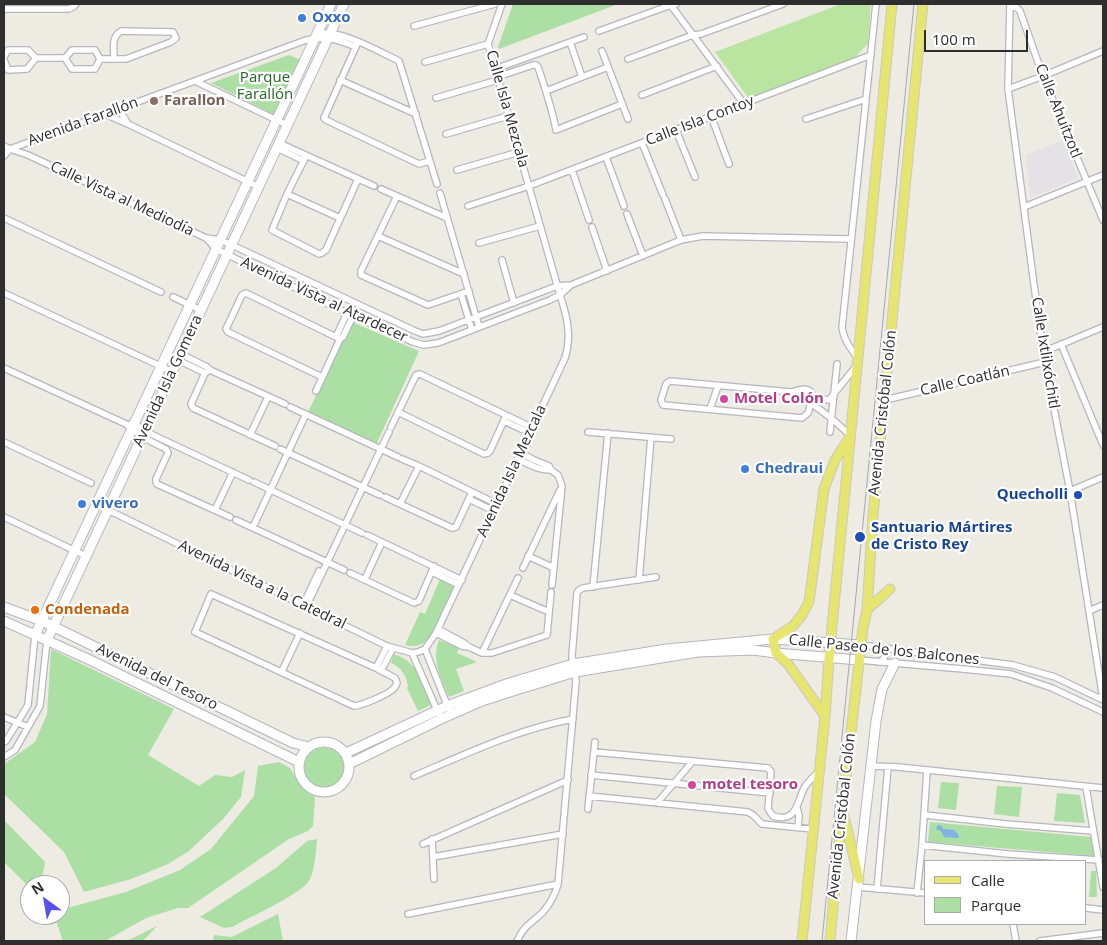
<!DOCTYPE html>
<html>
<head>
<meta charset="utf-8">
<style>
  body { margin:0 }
  #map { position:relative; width:1107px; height:945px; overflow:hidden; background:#eeebe2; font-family:"Open Sans",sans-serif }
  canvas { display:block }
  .frame { position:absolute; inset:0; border:5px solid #2e2e2e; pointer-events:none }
  .legend { position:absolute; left:924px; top:860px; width:162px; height:65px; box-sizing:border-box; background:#fff; border:1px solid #ababab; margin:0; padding:6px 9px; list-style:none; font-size:15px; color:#2e2e2e }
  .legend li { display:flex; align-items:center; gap:10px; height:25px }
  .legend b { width:25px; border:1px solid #ababab }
  .north { position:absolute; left:20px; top:875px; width:50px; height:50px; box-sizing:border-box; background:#fff; border:1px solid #ababab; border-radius:50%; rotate:328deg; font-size:14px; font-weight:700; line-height:20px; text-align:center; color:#2e2e2e }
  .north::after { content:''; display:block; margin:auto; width:18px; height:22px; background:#5751eb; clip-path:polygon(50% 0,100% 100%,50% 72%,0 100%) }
  .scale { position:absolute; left:924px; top:30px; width:104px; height:22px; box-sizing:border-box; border:2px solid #2e2e2e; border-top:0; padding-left:6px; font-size:15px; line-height:18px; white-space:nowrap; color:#2e2e2e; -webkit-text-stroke:4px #fff; paint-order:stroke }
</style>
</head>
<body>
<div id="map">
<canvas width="1107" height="945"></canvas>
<div class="frame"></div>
<ul class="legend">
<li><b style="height:6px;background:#e6e56f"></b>Calle</li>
<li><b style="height:14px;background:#abdfa4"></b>Parque</li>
</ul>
<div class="north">N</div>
<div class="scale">100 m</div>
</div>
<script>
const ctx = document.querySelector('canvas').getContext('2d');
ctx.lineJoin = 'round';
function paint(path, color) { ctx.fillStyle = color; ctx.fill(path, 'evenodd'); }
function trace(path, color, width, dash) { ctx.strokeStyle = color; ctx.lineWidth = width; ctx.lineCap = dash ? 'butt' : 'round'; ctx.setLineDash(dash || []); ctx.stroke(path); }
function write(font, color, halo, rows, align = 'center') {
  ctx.font = font + ' "Open Sans",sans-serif'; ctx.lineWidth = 4.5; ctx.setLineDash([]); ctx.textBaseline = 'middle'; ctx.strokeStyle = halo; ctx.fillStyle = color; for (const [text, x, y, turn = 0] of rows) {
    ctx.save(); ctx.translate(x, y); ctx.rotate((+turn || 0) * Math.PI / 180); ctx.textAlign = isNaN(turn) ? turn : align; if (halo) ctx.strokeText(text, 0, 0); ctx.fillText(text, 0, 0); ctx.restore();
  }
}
paint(new Path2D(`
  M1063,140L1078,178L1030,198L1026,155Z`), '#e4e1e7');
paint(new Path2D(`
  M513,4H618L499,49L498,47Z
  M289,55L301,60L275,115L211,83Z
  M352,322L419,351L377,443L308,412Z
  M440,579L453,584L454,587L431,635C424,645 417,648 405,645L420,612L425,614Z
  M439,640L459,648L457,653L477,662L456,669L464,691L449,697C441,678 431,660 439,640Z
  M51,649L174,709L148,755L199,786L215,775L232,777L245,770L241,797L223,819L189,851L168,864L131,879L84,892L64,852L4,794V764L35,742L47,714Z
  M394,654C419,662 422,683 431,705L418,711L407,688L408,686C406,675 402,668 391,663Z
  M304 768a21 21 0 1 1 42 0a21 21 0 1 1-42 0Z
  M279,762L290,768L302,788L315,797L313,826L308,831L289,839L188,908H178L146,918L105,941H63L54,915H60V910L126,892L180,870L211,849L254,796L258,766Z
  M941,782L959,783L956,810L938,808Z
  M997,786L1022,787L1019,817L994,814Z
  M1057,793L1080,795L1085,823L1054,821Z
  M4,820L45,862L41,885H30V888L4,862Z
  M930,822L1091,837L1095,856L929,842L928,840Z
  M317,839C316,851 315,870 309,881C301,894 248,918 232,927L224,928L200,917L276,868L307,841Z
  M1091,871H1096L1097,897H1089Z
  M278,914L283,941H213L214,935L232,937Z
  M157,926L143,941H127Z`), '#abdfa4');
paint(new Path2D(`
  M841,4H871L868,43L855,58L749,99L715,52Z`), '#b9e5a1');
paint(new Path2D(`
  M938,825L942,826L943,829L954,830L958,834L959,837L958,838L944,837L941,831L936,829Z`), '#7fb3e5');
const street = new Path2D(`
  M670,4L744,104
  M1010,4L1008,89L1043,352L1070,491L1103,699
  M1010,6L1017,8L1020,11L1043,76L1103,220
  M4,9H69L73,7L76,4
  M414,26L495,4
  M599,31L671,5L676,4
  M316,34C339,28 378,51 399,61L437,184
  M570,42L582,77
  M357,44L324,118L326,120L419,164L430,161
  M602,51L628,119
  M4,57L8,50H28L36,58H65
  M65,58L72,69H95L100,59
  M65,58L72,50H95L100,59
  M100,59H126L171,42L176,38L173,32L121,31C111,38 114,47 114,59
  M628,59L693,35L701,34L783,4
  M4,60L8,70L27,69L36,58
  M425,62L488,44
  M495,69L584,37
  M497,77L533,65H536L538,67C545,88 552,108 556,130L622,104
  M340,80L416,114
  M195,81L287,125
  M1008,89L1043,76L1103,51
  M546,91L608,67
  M642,95L717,66
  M436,98L498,80
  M119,109L128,124
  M105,114L128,124L259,187
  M711,116L729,164
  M806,119L866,99
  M676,130L695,177
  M446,134L508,116
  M279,143L374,186
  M642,143L663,195
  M4,146L10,149L28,155L206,238L220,240L232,245L415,331L423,334L439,331L557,286L571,285
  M277,148L304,161
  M4,156L10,149L306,40C326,36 337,39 356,47
  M306,156L287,194L272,230L319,254L322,253L326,250L358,179
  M606,157L624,206
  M457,170L519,152
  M572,170L589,220
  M381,189L447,218
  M440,193L479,327
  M287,194L340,218
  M397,196L361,271V275L428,305L469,291
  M665,199L681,240
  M468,206L529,186L871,55
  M1024,207L1103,175
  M627,214L643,256
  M4,218L161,292
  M592,227L607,271
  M378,236L464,274
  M206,238L216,249L353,316L413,342L424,345L438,343L550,300L560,295L571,285L681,240L703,236L850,239
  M479,243L540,226
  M502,260L514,303
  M4,293L173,372
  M461,294L472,330
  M173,297L201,310
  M336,337L347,313
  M1061,344L1103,445
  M1043,352L1103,327
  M181,354L207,367L210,370L205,373L191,404L193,408L275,446
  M857,357C850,348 844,340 842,328L876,4
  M178,360L205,373
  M4,368L126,424C137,435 152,442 166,449L168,453L156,479V482L157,484L230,517
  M210,370L285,404
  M322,377L228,332L226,329L242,295L246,293L340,339
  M670,381L791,392C798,391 803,387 810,391L813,396L808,413L802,418L663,405L661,400L666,384Z
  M316,391L340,339L343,337L353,316
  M812,398L829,400L857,365
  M885,400L1045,362
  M811,403L831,418L850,435
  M290,407L398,457
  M710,409L718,386
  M398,412L484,454L488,453L490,451L506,416
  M504,421L530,433
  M131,424H134L153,435L249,480
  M391,427L416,375L420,374L533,428
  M588,432L671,439
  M830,432L837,364
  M250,435L268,397
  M4,442L91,483
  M280,449L380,495
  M521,453L534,460L549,466L551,470L558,475L562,486L552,585
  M402,459L419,466L497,504
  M518,459C528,464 540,471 551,470
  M254,482L362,533
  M1070,491L1103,477
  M385,497L452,528L456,527L472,492
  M469,499L494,511
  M400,504L419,466
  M108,510L387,646L412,653L418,652L425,649L436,633L565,358C572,336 567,316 560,295L488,44L502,4
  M215,510L233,472
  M4,517L86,556
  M236,520L344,570
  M253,527L306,414
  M367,535L462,580
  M528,556L554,568
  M523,568L560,490
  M432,572L459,585
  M350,573L414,603L419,601L434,566
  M365,579L382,542
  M639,580L651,437
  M593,587L608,433
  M211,594L376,668L395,678L397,683C395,687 395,688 392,690C386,695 361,706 354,706L195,632Z
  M510,595L549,612
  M305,601L319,571
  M306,607L389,432
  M1089,611L1103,605
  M438,629L464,643L469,647L482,653H492L547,635L551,592
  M436,633L462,646L469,647
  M861,645L1013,665L1055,677L1103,700
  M425,649L451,715
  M412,653L441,719
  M482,653L518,578
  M859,660L963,669L1011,674L1052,688L1103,712
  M878,662L883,660C886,655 885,651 881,648
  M376,668L387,646
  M282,671L300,633
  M381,671L393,648
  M4,717L28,727
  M4,742L6,741L28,705L35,635
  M594,752L768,768L771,772L768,809L773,816C799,824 797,798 806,785C810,780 815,775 820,771
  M4,757L15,750L40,706L47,640
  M871,766L898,767L1103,788
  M591,775L770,793
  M414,776C466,754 518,729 573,719
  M1086,787L1103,887
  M589,796L748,812L753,815L762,824L813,829
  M657,803L693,761
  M797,808L799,816L798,828
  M588,809L595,742
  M925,815L1006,824L1093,831
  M432,839L434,879
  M423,844L568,780
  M922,845L1008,854L1099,860
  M433,857L563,834
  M858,887L926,893
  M877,889L888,767
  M917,893L922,845L927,771
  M1086,908L1103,910
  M408,914L558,884
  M1013,924L1016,941
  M517,941C524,925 531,924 543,912C550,904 555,895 558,884L576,681L572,656L577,593L579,590L583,588L656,577
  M1040,941L1103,933`);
const secondary = new Path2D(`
  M4,607L42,621L293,743L309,747
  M4,621L88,659L299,762
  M35,635L331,4
  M47,640L344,4
  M299 767a25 25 0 1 1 50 0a25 25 0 1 1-50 0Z
  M346,753L447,706L509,683L573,664L667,649L773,639L861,645
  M349,764L441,719L482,701L513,691L575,672L698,652L753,650L776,653L859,660
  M851,941L876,721L882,689L895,663`);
const primary = new Path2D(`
  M867,610L890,589
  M825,716L788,664L776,653L773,639L793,626L802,615L809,602L824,489L835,460L848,440
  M844,816L855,862L859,879
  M802,941L825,716L829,658L892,4
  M830,941L842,810L863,628L867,610L873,515L923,4`);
trace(street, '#b6b5c0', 8);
trace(secondary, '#b6b5c0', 11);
trace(primary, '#c9c9c9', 11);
trace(street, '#fff', 5.5);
trace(secondary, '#fff', 9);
trace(primary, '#e6e56f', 9);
trace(new Path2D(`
  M822,941L914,4`), '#a6a5b6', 1);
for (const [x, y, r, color] of [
  [302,18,5,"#3f7fe0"],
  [154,101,5,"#8d6e63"],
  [724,399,5,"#d1479c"],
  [745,469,5,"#3f7fe0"],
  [1078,495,5,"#1a4fb4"],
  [82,504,5,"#3f7fe0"],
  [860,537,6,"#1a4fb4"],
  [35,610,5,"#e8710a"],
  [692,785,5,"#d1479c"]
]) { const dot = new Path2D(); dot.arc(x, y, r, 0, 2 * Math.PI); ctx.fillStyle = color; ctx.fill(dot); trace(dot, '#fff', 2); }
write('bold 15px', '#366cbe', '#fff', [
  ["Oxxo",312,18],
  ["Chedraui",755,469],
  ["vivero",92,504]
], 'left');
write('15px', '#226723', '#fff', [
  ["Parque",265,78],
  ["Farallón",265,95]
]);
write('bold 15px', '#785e54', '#fff', [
  ["Farallon",164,101]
], 'left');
write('15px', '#2e2e2e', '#fff', [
  ["Calle Isla Mezcala",507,109,74],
  ["Calle Ahuítzotl",1058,111,68],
  ["Calle Isla Contoy",700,121,-21],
  ["Avenida Farallón",83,122,-20],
  ["Calle Vista al Mediodía",122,199,25],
  ["Avenida Vista al Atardecer",324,300,25],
  ["Calle Ixtlilxóchitl",1045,353,81],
  ["Avenida Isla Gomera",168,381,-65],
  ["Calle Coatlán",965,381,-13],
  ["Avenida Cristóbal Colón",883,413,-84],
  ["Avenida Isla Mezcala",512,471,-65],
  ["Avenida Vista a la Catedral",262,585,26],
  ["Calle Paseo de los Balcones",884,650,6],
  ["Avenida del Tesoro",157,677,26],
  ["Avenida Cristóbal Colón",842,816,-84]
]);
write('bold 15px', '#b23c85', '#fff', [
  ["Motel Colón",734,399],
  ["motel tesoro",702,785]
], 'left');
write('bold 15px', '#164399', '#fff', [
  ["Quecholli",1068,495],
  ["Santuario Mártires",871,528,"left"],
  ["de Cristo Rey",871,545,"left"]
], 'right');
write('bold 15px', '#c56008', '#fff', [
  ["Condenada",45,610]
], 'left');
</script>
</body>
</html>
